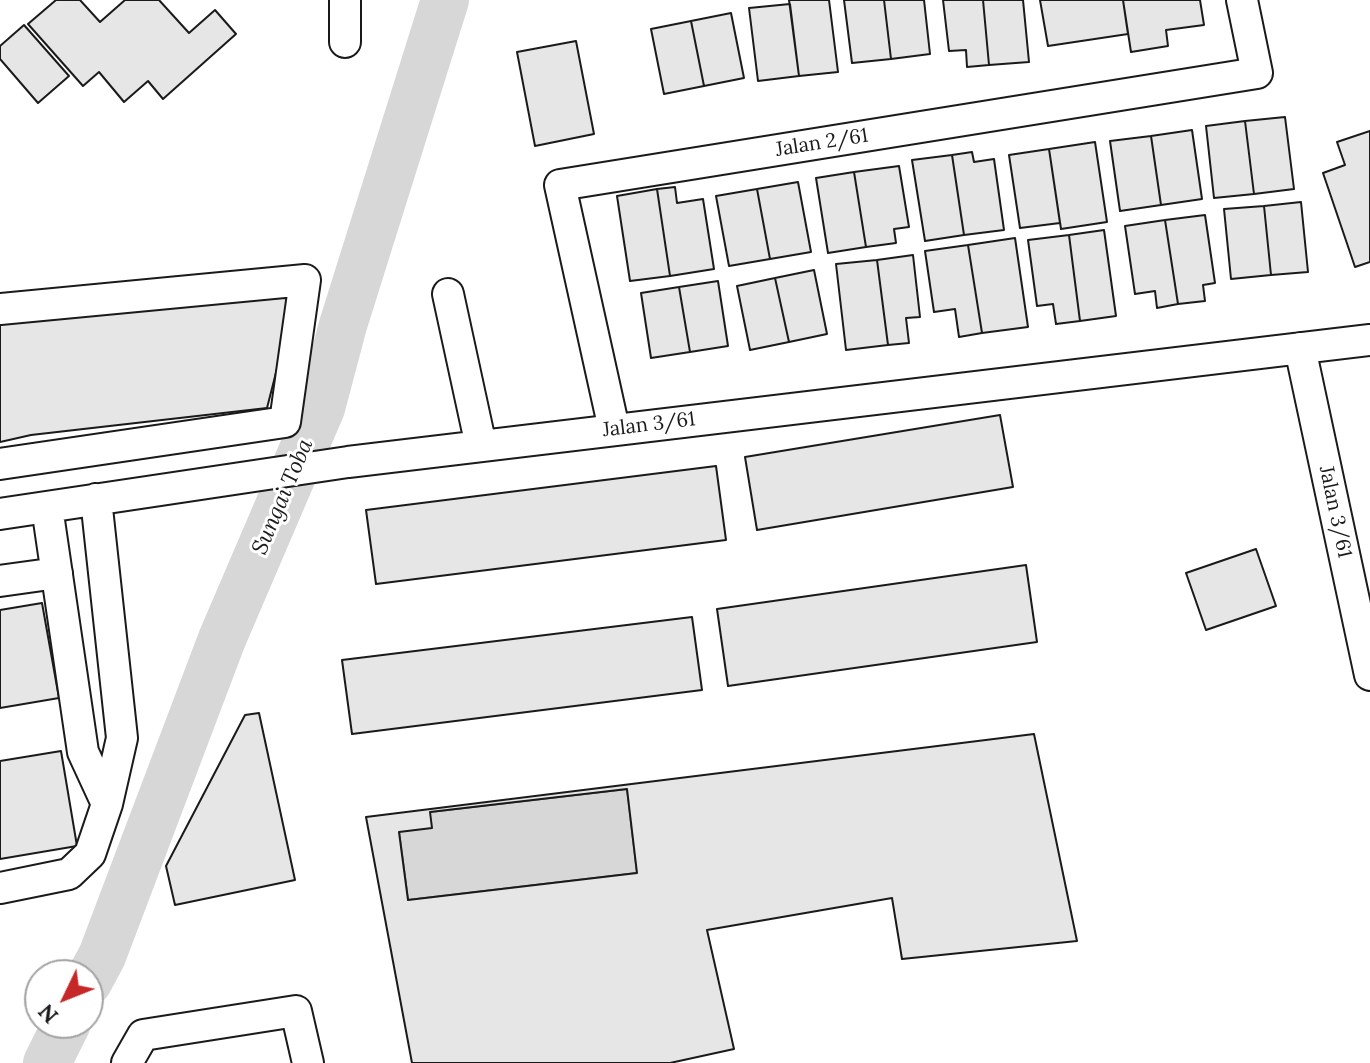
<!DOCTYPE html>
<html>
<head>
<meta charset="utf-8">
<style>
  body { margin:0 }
  #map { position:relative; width:1370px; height:1063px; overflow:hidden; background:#fff; font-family:Lora,serif }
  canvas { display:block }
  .north { position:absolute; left:24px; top:959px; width:80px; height:80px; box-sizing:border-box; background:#fff; border:2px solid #a3a3a3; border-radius:50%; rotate:227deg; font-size:22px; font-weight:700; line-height:32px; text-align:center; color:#1a1a1a }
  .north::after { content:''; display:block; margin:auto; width:28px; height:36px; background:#c62828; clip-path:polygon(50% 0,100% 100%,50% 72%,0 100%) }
</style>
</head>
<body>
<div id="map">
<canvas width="1370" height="1063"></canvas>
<div class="north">N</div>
</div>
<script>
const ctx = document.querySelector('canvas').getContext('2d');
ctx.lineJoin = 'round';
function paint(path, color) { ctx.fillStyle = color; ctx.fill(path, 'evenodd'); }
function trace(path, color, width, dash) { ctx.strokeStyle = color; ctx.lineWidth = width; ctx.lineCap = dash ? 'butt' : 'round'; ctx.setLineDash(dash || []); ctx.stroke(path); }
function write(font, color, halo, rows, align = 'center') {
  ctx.font = font + ' Lora,serif'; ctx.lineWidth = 6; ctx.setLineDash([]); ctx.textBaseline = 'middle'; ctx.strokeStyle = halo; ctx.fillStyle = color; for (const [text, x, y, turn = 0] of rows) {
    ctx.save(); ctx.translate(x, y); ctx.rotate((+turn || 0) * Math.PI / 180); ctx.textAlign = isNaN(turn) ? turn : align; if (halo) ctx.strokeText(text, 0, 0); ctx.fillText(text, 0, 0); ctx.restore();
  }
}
const water = new Path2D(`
  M627,789L637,873L408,900L399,832L430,812Z`);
paint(water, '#d7d7d7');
trace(water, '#6a6a6a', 2);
trace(new Path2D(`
  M88,982L102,956L222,639L321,408L343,325L445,0
  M47,1063L67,1023`), '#d7d7d7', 48);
const building = new Path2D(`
  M56,0H80L100,22L125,0H159L189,33L215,10L236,34L163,99L148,81L124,102L99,72L83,86L28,24Z
  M789,0H829L838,72L799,76Z
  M844,0H884L891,59L852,63Z
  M884,0H924L930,54L891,59Z
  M943,0H983L989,65L967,67L966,50L949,51Z
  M983,0H1023L1029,62L989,65Z
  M1040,0H1123L1128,34L1048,46Z
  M1123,0H1200L1204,25L1166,30L1168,46L1131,52Z
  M790,4L799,76L758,81L749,8Z
  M731,13L744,78L704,86L691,21Z
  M691,21L704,86L664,94L651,29Z
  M24,25L69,76L38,103L0,59V46Z
  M576,41L594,134L535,146L517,52Z
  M1285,117L1294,189L1254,194L1245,121Z
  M1245,121L1254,194L1214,198L1206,126Z
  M1192,130L1202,199L1161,205L1151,136Z
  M1370,131V262L1355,267L1323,173L1345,165L1337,142Z
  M1151,136L1161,205L1120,211L1110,141Z
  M1095,142L1107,222L1061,229L1049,149Z
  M1049,149L1060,223L1020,228L1009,155Z
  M972,152L974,162L994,159L1004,230L964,235L952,155Z
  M952,155L964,235L925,241L912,160Z
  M899,166L909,227L894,229L896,243L866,247L854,172Z
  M854,172L866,247L828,253L816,178Z
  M798,182L811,252L770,259L757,189Z
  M675,187L677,203L703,199L714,269L670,276L657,189Z
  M657,189L670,276L630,281L617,196Z
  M757,189L770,259L729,266L716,196Z
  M1301,202L1308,272L1271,275L1264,206Z
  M1264,206L1271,275L1231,279L1224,209Z
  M1205,215L1215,283L1203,285L1205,301L1178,304L1165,220Z
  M1165,220L1178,304L1157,308L1155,291L1135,294L1125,226Z
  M1104,230L1116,316L1080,321L1069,235Z
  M1069,235L1080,321L1056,324L1053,304L1037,306L1028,240Z
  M1015,238L1028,327L982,333L968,245Z
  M968,245L982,333L959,337L955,309L934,312L925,251Z
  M913,255L920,317L906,318L909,343L888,345L877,260Z
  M877,260L888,345L846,350L836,264Z
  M814,270L827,334L789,342L775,278Z
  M775,278L789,342L750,350L737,286Z
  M718,281L728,346L690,352L679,287Z
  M679,287L690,352L651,358L641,293Z
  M291,288L293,306L267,408L31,435L0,442V314Z
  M1000,415L1013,487L757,530L745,457Z
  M716,466L726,540L376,584L366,510Z
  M1256,549L1276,606L1206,630L1186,573Z
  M1026,565L1037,642L728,686L717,609Z
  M42,603L59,698L0,708V610Z
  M692,617L702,690L352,734L342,660Z
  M259,713L295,880L175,905L166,866L245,715Z
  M1034,734L1077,941L902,959L892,898L707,930L734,1049L670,1063H412L366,817ZM627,789L637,873L408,900L399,832L432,828L430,812Z
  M61,751L77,846L0,859V761Z`);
paint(building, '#e6e6e6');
trace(building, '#1a1a1a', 2);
const minor = new Path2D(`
  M345,42V0
  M448,294L481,446
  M0,309L305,280L285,422L0,464
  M1300,348L1370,675
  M614,429L560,185L1257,73L1242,0
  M47,507L83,752L107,804
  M0,514L348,462L1370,340
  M0,581L57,573
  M0,888L69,874L90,854L107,804L122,738L96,499
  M127,1063L143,1035L296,1011L308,1063`);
trace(minor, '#1a1a1a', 34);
trace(minor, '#fff', 30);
write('20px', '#1a1a1a', '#fff', [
  ["Jalan 2/61",822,143,-9],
  ["Jalan 3/61",649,425,-7],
  ["Jalan 3/61",1335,512,78]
]);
write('italic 22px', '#1a1a1a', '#fff', [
  ["Sungai Toba",283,497,-67]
]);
</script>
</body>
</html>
